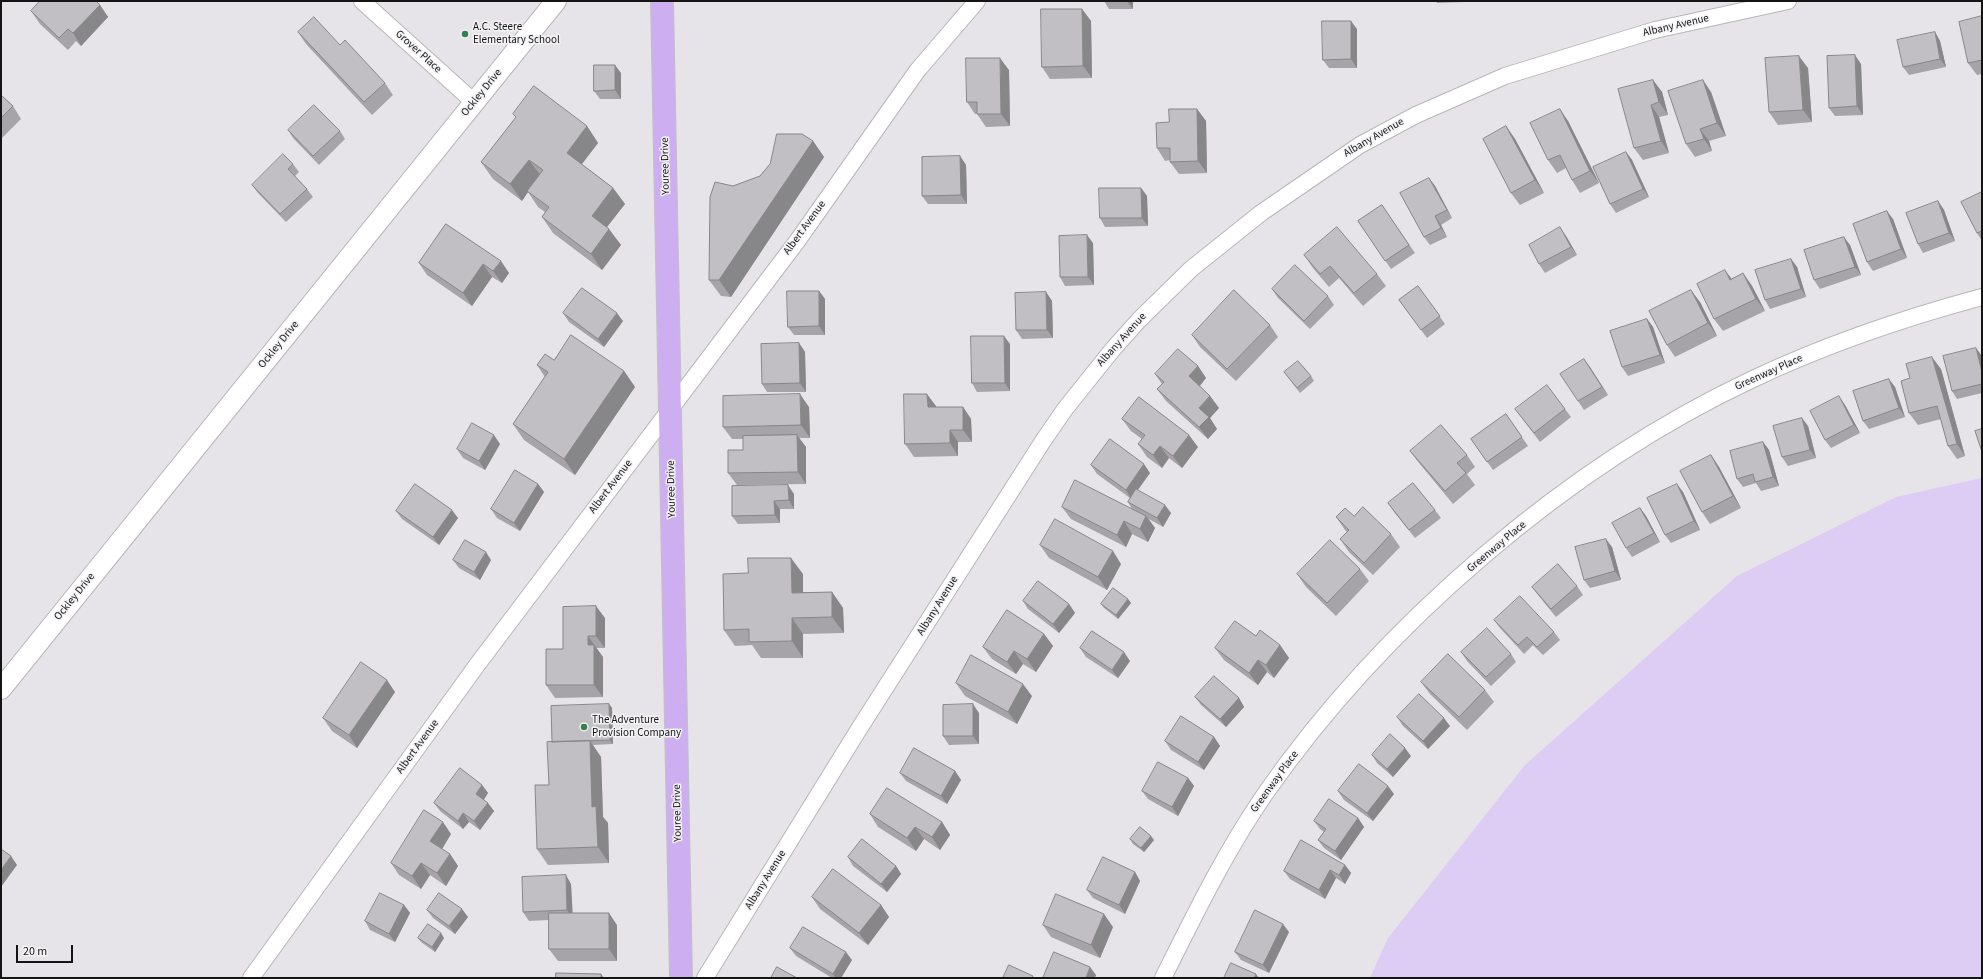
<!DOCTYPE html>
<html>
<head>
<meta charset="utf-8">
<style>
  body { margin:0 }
  #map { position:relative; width:1983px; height:979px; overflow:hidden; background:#e6e4e8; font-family:"Source Sans 3",sans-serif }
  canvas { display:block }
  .frame { position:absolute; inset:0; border:2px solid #151415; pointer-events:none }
  .scale { position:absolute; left:16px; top:945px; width:57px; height:18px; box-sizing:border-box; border:2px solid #151415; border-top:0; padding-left:5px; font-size:12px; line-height:14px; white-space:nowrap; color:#151415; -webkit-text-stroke:3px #f3f2f5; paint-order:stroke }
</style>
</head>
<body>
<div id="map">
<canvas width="1983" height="979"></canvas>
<div class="frame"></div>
<div class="scale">20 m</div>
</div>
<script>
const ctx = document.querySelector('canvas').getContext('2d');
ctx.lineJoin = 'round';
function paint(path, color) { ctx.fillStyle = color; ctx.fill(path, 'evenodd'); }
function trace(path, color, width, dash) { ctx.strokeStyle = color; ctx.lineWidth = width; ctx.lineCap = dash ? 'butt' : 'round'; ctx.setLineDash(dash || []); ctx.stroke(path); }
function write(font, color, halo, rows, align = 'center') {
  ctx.font = font + ' "Source Sans 3",sans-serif'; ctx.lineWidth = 3; ctx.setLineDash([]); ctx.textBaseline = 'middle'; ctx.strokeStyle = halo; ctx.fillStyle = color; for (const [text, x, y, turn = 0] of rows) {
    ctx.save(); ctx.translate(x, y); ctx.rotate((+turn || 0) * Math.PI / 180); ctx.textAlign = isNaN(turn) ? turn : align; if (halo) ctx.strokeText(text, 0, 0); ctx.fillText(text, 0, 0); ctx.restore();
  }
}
paint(new Path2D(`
  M1982,478V978H1370L1388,938L1525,765L1737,576L1896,497Z`), '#ddcdf5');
const minor = new Path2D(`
  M362,1L475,103
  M251,978L477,665L798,240L917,71L977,1
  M705,978L859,729L1043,441L1065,409L1113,349L1139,320L1191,269L1261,213L1360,145L1416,115L1505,76L1655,30L1788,1
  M1163,978C1194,916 1225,852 1265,794C1382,626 1567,466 1753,379C1827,344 1904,318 1982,297`);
const tertiary = new Path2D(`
  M1,689L556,1`);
const primary = new Path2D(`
  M662,1L681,978`);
trace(minor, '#b7b6b9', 18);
trace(tertiary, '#b7b6b9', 22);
trace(primary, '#c2c2c2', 24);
trace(minor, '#fff', 16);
trace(tertiary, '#fff', 20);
trace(primary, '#cdaff1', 22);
paint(new Path2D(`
  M1104,1H1133V9H1109Z
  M1436,1H1466V2L1437,3Z
  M100,5L108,17L81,46L76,41L68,50L40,24L31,11Z
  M1082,9L1091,21L1092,78L1050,79L1042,67Z
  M1982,16V74L1977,75L1968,63Z
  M1357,29V68H1329L1323,60Z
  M298,32L340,45L385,83L393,95L372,115L306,44Z
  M1935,32L1940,41L1946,67L1909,75L1903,67Z
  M1861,64L1863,115L1835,116L1829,108Z
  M1808,68L1812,122L1778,125L1769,112Z
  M1009,70L1010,126L986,127L977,114H975L967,102Z
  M621,73V99H600L594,91Z
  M1653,80L1662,92L1668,115L1659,117L1669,153L1643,160L1634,148Z
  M1711,92L1726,136L1709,141L1712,151L1695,157L1686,144Z
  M1,95L13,106L21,119L1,139Z
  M1197,109L1206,121L1207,173L1179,174L1170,162V160L1165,161L1157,148L1169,122Z
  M513,114L587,126L598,143L582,164L613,188L625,204L607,227L621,245L602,270L553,233L542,217L545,212L538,207L528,192L522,201L493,179L481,162L516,118Z
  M1568,121L1599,183L1580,193L1572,180L1566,168L1557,173L1548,160Z
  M1506,126L1515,139L1544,193L1520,205L1511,193Z
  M288,130L340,131L345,139L319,165L293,138Z
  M813,141L824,157L731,297L721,296L709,280L733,186L760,176Z
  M1626,152L1632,160L1649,197L1616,213L1610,204Z
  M960,156L966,165L967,204H928L922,196Z
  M293,164L299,172L295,176L307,189L313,197L286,222L258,193L252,185Z
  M1429,178L1435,186L1452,218L1441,225L1447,237L1430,245L1424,237Z
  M1141,188L1147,196L1148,226L1105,227L1100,218Z
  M1982,192V241L1977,233Z
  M1938,201L1944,210L1955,241L1923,253L1918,244Z
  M1382,205L1415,253L1391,269L1358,221Z
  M1893,219L1907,258L1873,271L1867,262Z
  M446,224L509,273L502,283L492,277L472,306L427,275L419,263Z
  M1566,236L1577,255L1545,273L1539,264Z
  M1093,243L1094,285L1065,286L1060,277Z
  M1850,245L1861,275L1820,289L1814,280Z
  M1304,255L1377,274L1386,286L1363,306L1339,278L1329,287L1313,268Z
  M1791,259L1797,267L1806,297L1770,309L1765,300Z
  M1743,273L1752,286L1765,311L1723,331L1714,319L1731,279Z
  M1418,286L1445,324L1427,338L1399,300Z
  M1272,289L1328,296L1334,305L1310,329L1278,298Z
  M819,291L825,299V335H794L788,327Z
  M1046,292L1052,301L1053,338L1022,339L1016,330Z
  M1700,302L1717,336L1675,357L1667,345Z
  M563,313L623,321L604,347L569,322Z
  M1647,319L1653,327L1665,363L1628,376L1622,367Z
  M1270,325L1278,337L1236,381L1200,347L1192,335Z
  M799,343L805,352L806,392H767L762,384Z
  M1010,344V391L977,392L972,383Z
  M1982,356V393L1957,399L1952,391Z
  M1584,359L1608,395L1584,410L1578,401Z
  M537,365L624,371L635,387L575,475L524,440L513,424L545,377Z
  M1198,366L1206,378L1200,386L1210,396L1219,408L1210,418L1217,429L1208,439L1166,401L1157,389L1162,384L1155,374Z
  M1941,369L1965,456L1957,459L1948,446L1941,419L1918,425L1909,413L1910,378Z
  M1284,372L1311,376L1314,381L1300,393Z
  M1895,387L1905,417L1869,429L1863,421Z
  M1845,405L1860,433L1831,448L1825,440Z
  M936,406V407H963L971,419L972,442H958V456L914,457L905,444Z
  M809,407L810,438H799L806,447V484L737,485L728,473L743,450V439H732L723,427Z
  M1515,409H1565L1571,417L1540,442Z
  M1506,414L1528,446L1493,470L1471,439Z
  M1122,419L1198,447L1182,468L1169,458L1162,468L1147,457L1138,444L1142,439L1131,431Z
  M1808,426L1816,458L1788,466L1782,457Z
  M1763,442L1769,450L1779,486L1761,491L1756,483L1743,487L1737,479Z
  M500,444L485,470L463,458L457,449Z
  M1410,451L1467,455L1475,467L1467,474L1475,485L1453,504L1419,463Z
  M1711,455L1719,467L1741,508L1710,524L1702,512Z
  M1091,465L1150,473L1138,490L1171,513L1163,527L1149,519L1155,528L1148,542L1132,534L1126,547L1071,519L1062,507L1132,509L1128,502L1130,498L1097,474Z
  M538,484L544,492L520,531L497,518L491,509Z
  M1683,492L1700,530L1671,543L1665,535Z
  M794,494V509H780V523L738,524L732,516Z
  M1388,503L1435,510L1441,518L1415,538L1394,512Z
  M1640,508L1646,516L1660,542L1632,557L1626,548Z
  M396,511L458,518L439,545L402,519Z
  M1354,516L1391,534L1400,547L1373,575L1349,552L1340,539L1347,532L1345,530L1336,517Z
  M1040,545L1121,564L1107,590L1049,558Z
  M1612,547L1621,580L1590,588L1584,580Z
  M453,560H491L480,580L459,568Z
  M1360,569L1369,581L1336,616L1306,587L1297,574Z
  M803,574V592H832L843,608L844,633L803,634V658H761L752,645L735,646L724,630Z
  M1577,586L1583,595L1556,617L1538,595L1532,587Z
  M1128,599L1131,603L1118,619L1104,608L1101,604Z
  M1023,601L1069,604L1075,613L1059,633L1028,609Z
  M605,618V648H596L603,657V697L555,698L546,685L563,649Z
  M1494,620L1554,632L1560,640L1543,655L1533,645L1524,654L1500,628Z
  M1044,634L1053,646L1036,672L1023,664L1016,674L992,659L983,647Z
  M1256,636L1280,645L1289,658L1274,678L1267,672L1258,685L1224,660L1215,648Z
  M1080,648L1130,661L1118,678L1086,657Z
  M1461,652L1511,654L1516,662L1491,686L1467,661Z
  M1421,682L1485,690L1494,702L1467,730L1430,694Z
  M956,683L1032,696L1017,724L965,696Z
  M395,692L357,748L332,731L323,718Z
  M1195,697L1239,698L1244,707L1226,727L1201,705Z
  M609,704L612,708L613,744L593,745L601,757L603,817L608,823L609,863L548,865L537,849L549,785L552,742Z
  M979,713V744L949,745L943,736Z
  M1397,717L1450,726L1428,749L1403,726Z
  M1214,737L1220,746L1204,770L1171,750L1165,741Z
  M1372,755L1411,756L1393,777L1377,763Z
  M955,771L961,780L947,804L906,781L900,773Z
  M1188,778L1194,786L1178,816L1148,799L1142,791Z
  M482,785L488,793L484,800L494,811L480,830L469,822L463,829L440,811L434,803Z
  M1338,791L1394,794L1373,821L1344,800Z
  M870,814L942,822L950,835L940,850L924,839L916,851L878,827Z
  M1358,818L1364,827L1341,860L1324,848L1318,840L1324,832L1320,829L1314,821Z
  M451,834L442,849L450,854L458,866L446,886L430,875L421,889L399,875L391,863Z
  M1130,839L1154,840L1144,852L1133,844Z
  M848,857L896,866L901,874L887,892L853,866Z
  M1345,865L1351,873L1345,884L1336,878L1325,899L1290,879L1284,871Z
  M1135,872L1140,881L1125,914L1093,898L1087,890Z
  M571,884L572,913L617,925V961H558L549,949V920L529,921L523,912Z
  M812,897L881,905L889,917L868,945L820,909Z
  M404,905L410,913L395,942L370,930L365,921Z
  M427,910L468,917L455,934L433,918Z
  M1043,925L1113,927L1100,958L1051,937Z
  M1289,932L1269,973L1241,960L1235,952Z
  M418,938H444L435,952L421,942Z
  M790,948L852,960L841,978H832L796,956Z`), '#a6a4a8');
paint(new Path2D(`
  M1127,1H1133V9Z
  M100,5L108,17L81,46L73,33Z
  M1082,9L1091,21L1092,78L1083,66Z
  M1351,21L1357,29V68L1351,59Z
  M1935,32L1940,41L1946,67L1940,59Z
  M1855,55L1861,64L1863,115L1857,106Z
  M1799,56L1808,68L1812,122L1803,110Z
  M1000,58L1009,70L1010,126L1001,114Z
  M615,65L621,73V99L615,90Z
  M1653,80L1662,92L1668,115L1659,102Z
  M1703,80L1711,92L1726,136L1717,123Z
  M1651,105L1659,117L1669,153L1661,141Z
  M1197,109L1206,121L1207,173L1198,161Z
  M1560,109L1568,121L1599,183L1590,171Z
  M587,126L598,143L578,169L567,153Z
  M1506,126L1515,139L1544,193L1535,180Z
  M1700,129L1709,141L1712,151L1704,139Z
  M813,141L824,157L731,297L719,280Z
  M1626,152L1632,160L1649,197L1643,189Z
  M960,156L966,165L967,204L961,195Z
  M529,160L541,176L527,191L528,192L522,201L510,184Z
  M1429,178L1435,186L1452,218L1447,210Z
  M613,188L625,204L603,232L592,216Z
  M1141,188L1147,196L1148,226L1142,218Z
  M1938,201L1944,210L1955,241L1949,233Z
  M1887,211L1893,219L1907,258L1901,249Z
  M1435,216L1441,225L1447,237L1441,228Z
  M1560,227L1566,236L1577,255L1571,247Z
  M609,229L621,245L602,270L591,254Z
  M1087,235L1093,243L1094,285L1088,277Z
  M1844,237L1850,245L1861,275L1855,267Z
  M1791,259L1797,267L1806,297L1801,289Z
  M501,261L509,273L502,283L493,271Z
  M483,264L492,277L472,306L463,293Z
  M1725,270L1734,282L1730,280Z
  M1743,273L1752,286L1765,311L1756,299Z
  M1691,290L1700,302L1717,336L1708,323Z
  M819,291L825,299V335L819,326Z
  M1046,292L1052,301L1053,338L1047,330Z
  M617,313L623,321L604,347L598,339Z
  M1647,319L1653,327L1665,363L1660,355Z
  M1004,336L1010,344V391L1005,383Z
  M799,343L805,352L806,392L800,383Z
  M1976,348L1982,356V372Z
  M1932,357L1941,369L1965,456L1957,444Z
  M1584,359L1590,367L1608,395L1602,387Z
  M1198,366L1206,378L1197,389L1189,376Z
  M624,371L635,387L575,475L564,459Z
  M1889,379L1895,387L1905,417L1899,408Z
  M800,394L809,407L810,438L801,425Z
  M927,394L936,406V420L928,407Z
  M1210,396L1219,408L1210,418L1217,429L1208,439L1199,427V408Z
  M1839,396L1845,405L1860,433L1854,425Z
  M963,407L971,419L972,442L963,430Z
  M1802,418L1808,426L1816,458L1810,450Z
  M950,430L958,442V456L950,443Z
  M494,435L500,444L485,470L479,461Z
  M797,435L806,447V484L798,472Z
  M1189,435L1198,447L1182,468L1173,456Z
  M1763,442L1769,450L1779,486L1773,477Z
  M1160,446L1169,458L1162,468L1153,455Z
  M1711,455L1719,467L1741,508L1733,496Z
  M1144,464L1150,473L1131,499L1126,490Z
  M538,484L544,492L520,531L514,523Z
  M1677,484L1683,492L1700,530L1694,521Z
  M788,485L794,494V509L789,500Z
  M774,501L780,509V523L775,515Z
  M1165,505L1171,513L1163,527L1157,518Z
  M1640,508L1646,516L1660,542L1654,533Z
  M452,510L458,518L439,545L433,537Z
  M1146,516L1155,528L1148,542L1140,529Z
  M1124,521L1132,534L1126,547L1117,535Z
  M1606,539L1612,547L1621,580L1615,571Z
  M1113,551L1121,564L1107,590L1098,577Z
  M486,552L491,560L480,580L474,572Z
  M791,558L803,574V609L792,593Z
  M832,592L843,608L844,633L832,617Z
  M1128,599L1131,603L1118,619L1116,615Z
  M1069,604L1075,613L1059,633L1053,624Z
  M596,606L605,618V648L596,636Z
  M792,618L803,634V658L792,641Z
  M1044,634L1053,646L1036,672L1027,659Z
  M588,636L603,657V697L594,685L588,645Z
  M1280,645L1289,658L1274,678L1266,665Z
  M1014,651L1023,664L1016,674L1007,662Z
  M1124,652L1130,661L1118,678L1112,670Z
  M1258,660L1267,672L1258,685L1249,673Z
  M387,680L395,692L357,748L349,735Z
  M1023,684L1032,696L1017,724L1008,712Z
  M1239,698L1244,707L1226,727L1220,719Z
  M609,704L612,708L613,744L610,740Z
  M973,704L979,713V744L973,736Z
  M1444,718L1450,726L1428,749L1423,741Z
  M1214,737L1220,746L1204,770L1198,762Z
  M590,741L601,757L603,817L608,823L609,863L598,847L592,807Z
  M1405,748L1411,756L1393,777L1387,769Z
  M955,771L961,780L947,804L941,796Z
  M1188,778L1194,786L1178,816L1172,807Z
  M482,785L488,793L482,802L476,794Z
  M1388,786L1394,794L1373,821L1367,813Z
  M488,803L494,811L480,830L474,821Z
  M463,813L469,822L463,829L458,821Z
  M1358,818L1364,827L1341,860L1335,851Z
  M443,822L451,834L439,854L430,841Z
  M942,822L950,835L940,850L932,837Z
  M915,827L924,839L916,851L907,838Z
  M1151,836L1154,840L1144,852L1141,848Z
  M450,854L458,866L446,886L437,873Z
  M11,856L17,865L1,887V870Z
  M421,863L430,875L421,889L412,876Z
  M1345,865L1351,873L1345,884L1339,875Z
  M896,866L901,874L887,892L881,884Z
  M1330,870L1336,878L1325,899L1319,890Z
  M1135,872L1140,881L1125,914L1119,905Z
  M566,875L571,884L573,919L567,910Z
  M404,905L410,913L395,942L389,934Z
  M881,905L889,917L868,945L859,933Z
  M462,909L468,917L455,934L449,926Z
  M609,913L617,925V961L609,949Z
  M1104,914L1113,927L1100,958L1091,945Z
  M1283,924L1289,932L1269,973L1263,965Z
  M441,933L444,938L435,952L432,947Z
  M846,952L852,960L841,978H836L833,974Z
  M1090,967L1096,975L1095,978H1086Z
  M601,974L604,978H601Z
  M1256,974L1259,978H1254Z`), '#878688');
const building = new Path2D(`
  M40,1H96L100,5L73,33L68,29L59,38L31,11Z
  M1041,9H1082L1083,66L1042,67Z
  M1982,16V60L1968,63L1959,22Z
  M314,17L340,45L345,40L385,83L364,102L298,32Z
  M1322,21H1351V59L1323,60Z
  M1935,32L1940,59L1903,67L1897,40Z
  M1855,55L1857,106L1829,108L1827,56Z
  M1799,56L1803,110L1769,112L1765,58Z
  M966,58H1000L1001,114H977V102H967Z
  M594,65H615V90L594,91Z
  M1653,80L1659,102L1651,105L1661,141L1634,148L1618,89Z
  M1703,80L1717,123L1700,129L1704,139L1686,144L1668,91Z
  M534,86L587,126L567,153L613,188L592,216L609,229L591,254L542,217L549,207L527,191L543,170L529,160L510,184L481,162L516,117L513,114Z
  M1,95L13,106L1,118Z
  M314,105L340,131L313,156L288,130Z
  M1169,109H1197L1198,161L1170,162V148H1157L1156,123L1169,122Z
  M1560,109L1590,171L1572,180L1560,155L1548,160L1530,123Z
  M1506,126L1535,180L1511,193L1483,139Z
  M777,134H802L813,141L719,280H709L710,197L715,182L733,186L760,176L770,164Z
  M1626,152L1643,189L1610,204L1593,167Z
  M283,154L293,164L288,169L307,189L280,214L252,185Z
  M960,156L961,195L922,196V157Z
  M1429,178L1447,210L1435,216L1441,228L1424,237L1400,193Z
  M1099,188H1141L1142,218H1100Z
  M1982,192V231L1977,233L1961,202Z
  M1938,201L1949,233L1918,244L1906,213Z
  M1382,205L1409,245L1385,261L1358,221Z
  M1887,211L1901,249L1867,262L1853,224Z
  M446,224L501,261L493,271L483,264L463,293L419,263Z
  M1337,227L1377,274L1354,293L1330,266L1320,274L1304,255Z
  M1560,227L1571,247L1539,264L1529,245Z
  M1087,235L1088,277H1060L1059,236Z
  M1844,237L1855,267L1814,280L1804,250Z
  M1791,259L1801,289L1765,300L1755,270Z
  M1295,265L1328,296L1304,321L1272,289Z
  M1725,270L1730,280L1743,273L1756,299L1714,319L1697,284Z
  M1418,286L1440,316L1421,330L1399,300Z
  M582,288L617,313L598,339L563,313Z
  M1234,290L1270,325L1227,369L1192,335Z
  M1691,290L1708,323L1667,345L1649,311Z
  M787,291H819V326L788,327Z
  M1046,292L1047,330H1016L1015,293Z
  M1647,319L1660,355L1622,367L1610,331Z
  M571,335L624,371L564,459L513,424L548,372L537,365L545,354L554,360Z
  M971,336H1004L1005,383H972Z
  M799,343L800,383L762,384L761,344Z
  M1976,348L1982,372V384L1952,391L1943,356Z
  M1178,349L1198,366L1189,376L1210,396L1199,408L1209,417L1199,427L1157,389L1164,382L1155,374Z
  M1932,357L1957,444L1948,446L1937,406L1909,413L1901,381L1910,378L1906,364Z
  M1584,359L1602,387L1578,401L1560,374Z
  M1298,361L1311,376L1297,388L1284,372Z
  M1889,379L1899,408L1863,421L1853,391Z
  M1547,385L1565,409L1534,433L1515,409Z
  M800,394L801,425L723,427V396Z
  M904,394H927L928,407H963V430H950V443L905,444Z
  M1839,396L1854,425L1825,440L1810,411Z
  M1139,397L1189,435L1173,456L1160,446L1153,455L1138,444L1145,435L1122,419Z
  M1506,414L1522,437L1487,462L1471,439Z
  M1802,418L1810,450L1782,457L1773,426Z
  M472,423L494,435L479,461L457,449Z
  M1441,425L1467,455L1457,463L1466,473L1445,491L1410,451Z
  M1982,429V452L1975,431Z
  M797,435L798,472L728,473V450H743V436Z
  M1110,439L1144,464L1126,490L1091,465Z
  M1763,442L1773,477L1755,482L1753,474L1737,479L1730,451Z
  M1711,455L1733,496L1702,512L1680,471Z
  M515,470L538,484L514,523L491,509Z
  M1075,480L1146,516L1140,529L1124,521L1117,535L1062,507Z
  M1413,483L1435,510L1409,530L1388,503Z
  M415,484L452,510L433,537L396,511Z
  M1677,484L1694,521L1665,535L1647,498Z
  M788,485L789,500L774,501L775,515L732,516V486Z
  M1136,489L1165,505L1157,518L1128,502Z
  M1363,507L1391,534L1364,563L1340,539L1349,530L1336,517L1345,508L1354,516Z
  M1640,508L1654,533L1626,548L1612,523Z
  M1055,519L1113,551L1098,577L1040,545Z
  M1606,539L1615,571L1584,580L1575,547Z
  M465,540L486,552L474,572L453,560Z
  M1330,540L1360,569L1327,603L1297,574Z
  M748,558H791L792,593L832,592V617L792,618V641L749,642V629L724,630L723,574L748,573Z
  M1558,564L1577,586L1551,609L1532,587Z
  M1038,581L1069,604L1053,624L1023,601Z
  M1113,588L1128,599L1116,615L1101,604Z
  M1520,596L1554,632L1537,647L1527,637L1518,645L1494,620Z
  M596,606V636H588V645H594V685H546V649H563V607Z
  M1007,610L1044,634L1027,659L1014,651L1007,662L983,647Z
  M1235,621L1256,636L1260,630L1280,645L1266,665L1258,660L1249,673L1215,648Z
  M1487,628L1511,654L1486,677L1461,652Z
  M1092,631L1124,652L1112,670L1080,648Z
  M1448,654L1485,690L1459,717L1421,682Z
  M971,655L1023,684L1008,712L956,683Z
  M361,662L387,680L349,735L323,718Z
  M1214,676L1239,698L1220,719L1195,697Z
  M1419,694L1444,718L1423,741L1397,717Z
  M609,704L610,740L552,742L551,706Z
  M973,704V736H943V705Z
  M1181,716L1214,737L1198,762L1165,741Z
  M1390,734L1405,748L1387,769L1372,755Z
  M590,741L592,807L596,806L598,847L537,849L535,785H549L547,742Z
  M914,748L955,771L941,796L900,773Z
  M1158,762L1188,778L1172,807L1142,791Z
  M1359,764L1388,786L1367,813L1338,791Z
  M460,768L482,785L476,794L488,803L474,821L463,813L458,821L434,803Z
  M887,788L942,822L932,837L915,827L907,838L870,814Z
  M1329,799L1358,818L1335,851L1318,840L1326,829L1314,821Z
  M424,810L443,822L430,841L450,854L437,873L421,863L412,876L391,863Z
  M1140,827L1151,836L1141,848L1130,839Z
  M862,839L896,866L881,884L848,857Z
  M1301,840L1345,865L1339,875L1330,870L1319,890L1284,871Z
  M1,849L11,856L1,870Z
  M1103,857L1135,872L1119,905L1087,890Z
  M833,869L881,905L859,933L812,897Z
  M566,875L567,910L523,912L522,877Z
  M380,893L404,905L389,934L365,921Z
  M439,893L462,909L449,926L427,910Z
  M1056,894L1104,914L1091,945L1043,925Z
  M1255,910L1283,924L1263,965L1235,952Z
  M549,913H609V949H549Z
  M428,924L441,933L432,947L418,938Z
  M803,927L846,952L833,974L790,948Z
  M1054,952L1090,967L1086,978H1043Z
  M1231,963L1256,974L1254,978H1224Z
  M1009,965L1033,976L1032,978H1003Z
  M777,967L797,978H771Z
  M556,973L601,974V978H556Z`);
paint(building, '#c1bfc3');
trace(building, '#878688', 1);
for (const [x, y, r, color] of [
  [465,34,4,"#338151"],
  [584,727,4,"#338151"]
]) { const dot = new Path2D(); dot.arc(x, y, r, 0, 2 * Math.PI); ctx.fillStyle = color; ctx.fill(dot); trace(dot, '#f3f2f5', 1.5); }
write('11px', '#151415', '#f3f2f5', [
  ["Albany Avenue",1676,26,-13],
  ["Grover Place",418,52,42],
  ["Ockley Drive",482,93,-51],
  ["Albany Avenue",1374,138,-30],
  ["Youree Drive",666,166,-91],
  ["Albert Avenue",805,228,-54],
  ["Albany Avenue",1122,340,-48],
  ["Ockley Drive",279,345,-51],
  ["Greenway Place",1769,373,-24],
  ["Albert Avenue",611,487,-53],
  ["Youree Drive",672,489,-91],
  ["Greenway Place",1497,547,-40],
  ["Ockley Drive",75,597,-51],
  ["Albany Avenue",938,606,-58],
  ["Albert Avenue",418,747,-54],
  ["Greenway Place",1275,782,-54],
  ["Youree Drive",678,813,-91],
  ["Albany Avenue",766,880,-58]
]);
write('11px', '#151415', '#f3f2f5', [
  ["A.C. Steere",473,28],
  ["Elementary School",473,41],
  ["The Adventure",592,721],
  ["Provision Company",592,734]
], 'left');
</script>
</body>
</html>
